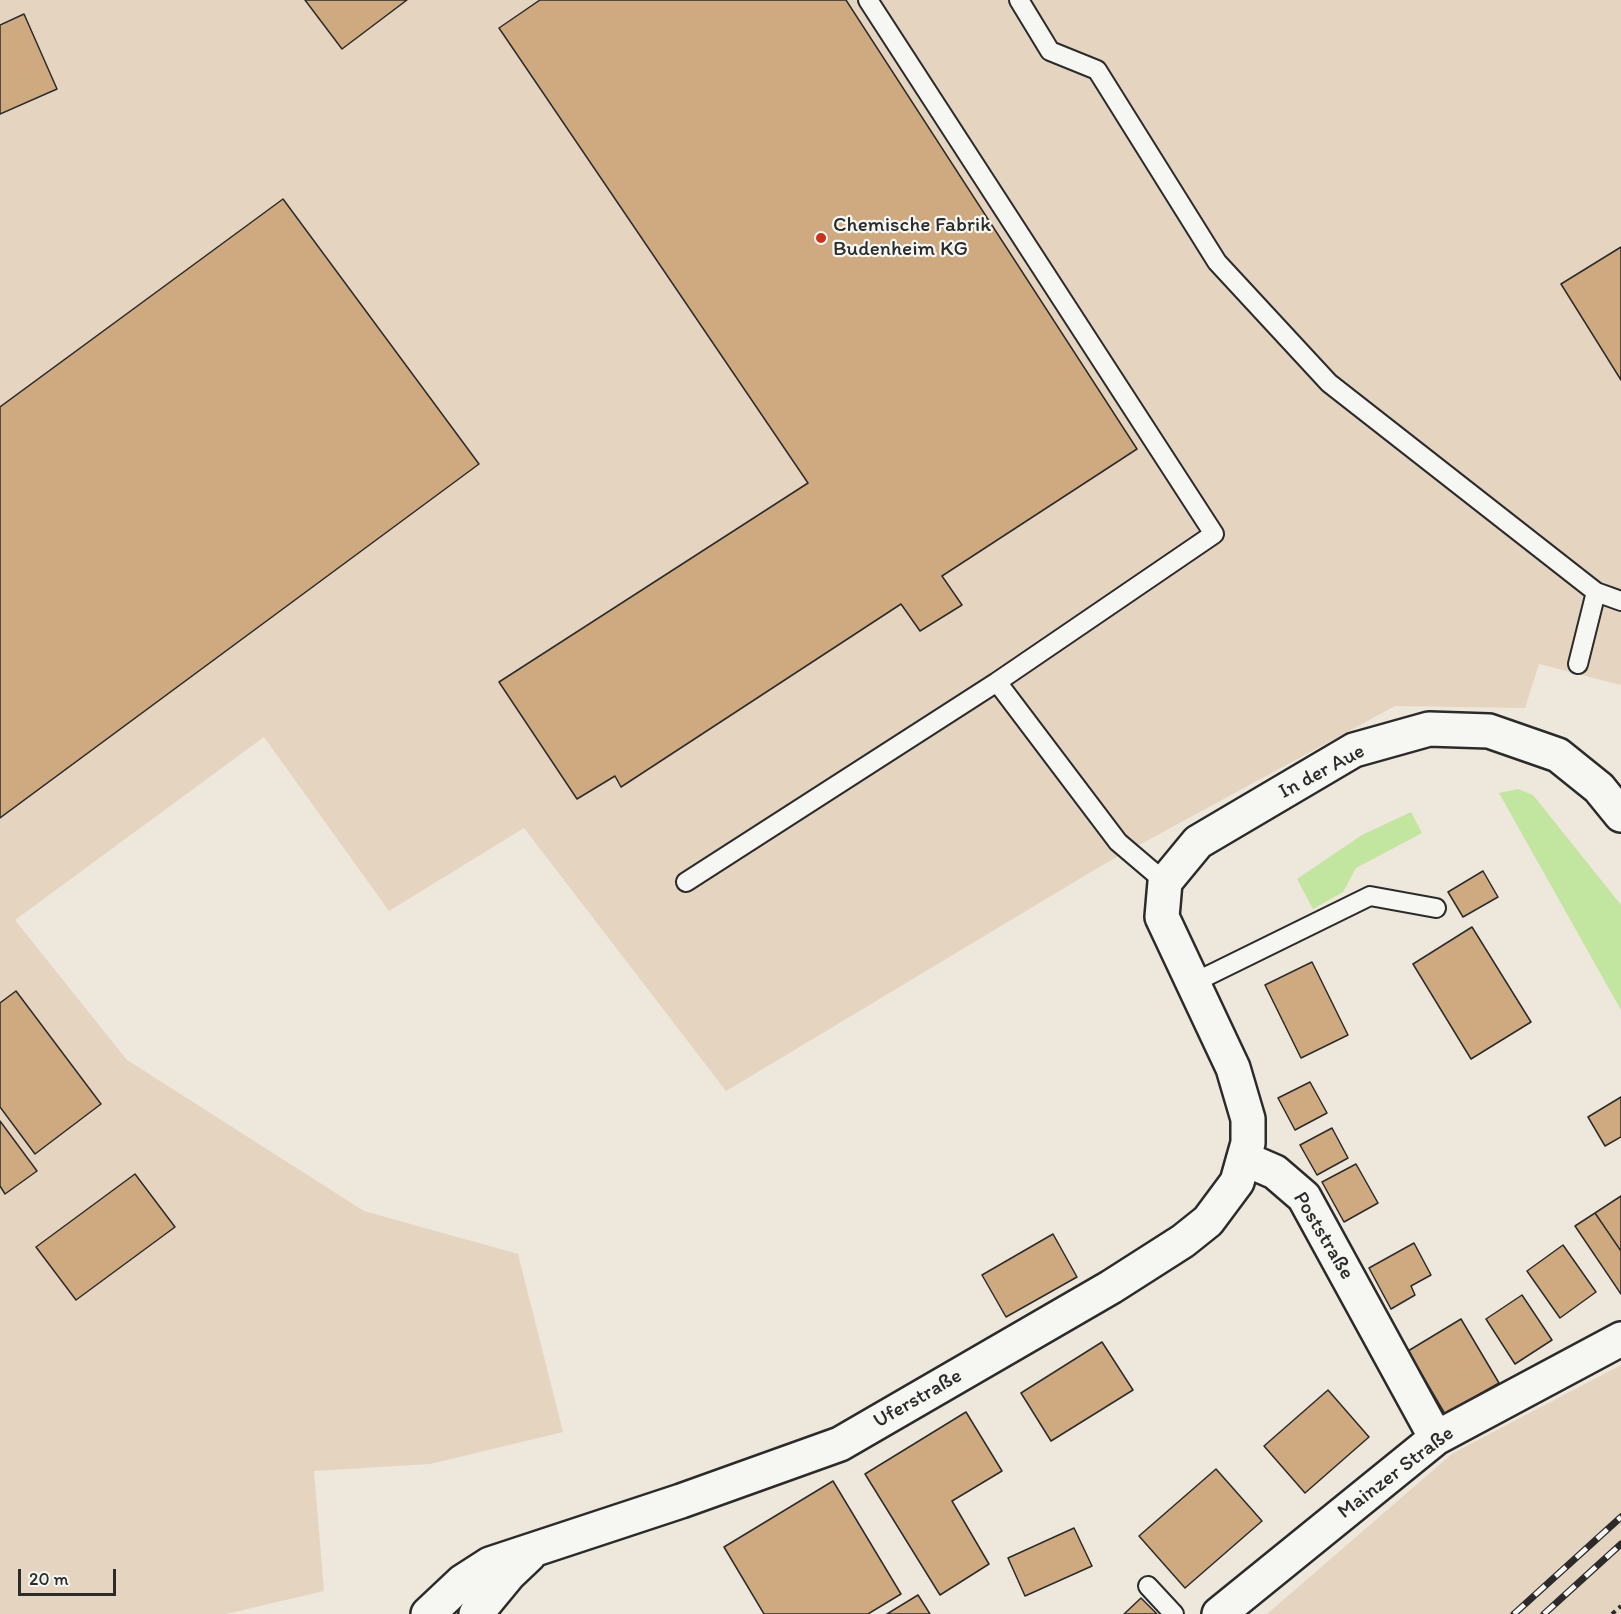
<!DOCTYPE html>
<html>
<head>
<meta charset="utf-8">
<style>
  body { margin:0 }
  #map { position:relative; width:1621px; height:1614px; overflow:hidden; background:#eee7db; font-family:Itim,sans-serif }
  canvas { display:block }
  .scale { position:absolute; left:18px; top:1569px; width:98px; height:27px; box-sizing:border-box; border:3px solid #2b2b2b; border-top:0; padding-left:8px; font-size:18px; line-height:21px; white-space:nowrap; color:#2b2b2b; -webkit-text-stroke:4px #f6f6f2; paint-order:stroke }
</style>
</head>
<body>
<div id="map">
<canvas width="1621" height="1614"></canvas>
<div class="scale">20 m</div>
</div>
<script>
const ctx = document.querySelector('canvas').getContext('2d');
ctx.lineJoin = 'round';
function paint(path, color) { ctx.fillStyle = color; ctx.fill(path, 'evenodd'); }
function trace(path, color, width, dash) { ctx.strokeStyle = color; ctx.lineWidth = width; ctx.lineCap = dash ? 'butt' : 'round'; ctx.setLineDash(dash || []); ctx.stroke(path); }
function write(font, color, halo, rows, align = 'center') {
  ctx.font = font + ' Itim,sans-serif'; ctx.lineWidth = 4.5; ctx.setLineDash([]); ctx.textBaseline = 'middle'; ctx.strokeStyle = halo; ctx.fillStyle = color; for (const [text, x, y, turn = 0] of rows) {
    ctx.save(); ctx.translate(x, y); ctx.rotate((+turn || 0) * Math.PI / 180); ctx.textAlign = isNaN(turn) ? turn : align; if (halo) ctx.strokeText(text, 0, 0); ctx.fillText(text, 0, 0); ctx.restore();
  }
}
paint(new Path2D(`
  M0,0H1621V685L1539,664L1525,708L1395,706L1106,863L726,1091L524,828L389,911L264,737L15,920L127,1060L364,1211L518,1254L563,1432L430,1464L314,1471L324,1591L226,1614H0Z
  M1621,1365V1614H1267L1453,1453Z`), '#e5d5c0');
paint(new Path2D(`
  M1518,789L1533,795L1621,905V1010L1499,793Z
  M1411,812L1422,833L1356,868L1343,892L1313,909L1297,879L1362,835Z`), '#c2e59f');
const building = new Path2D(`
  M305,0H407L342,49Z
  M540,0H846L1137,449L942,576L962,605L920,631L901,604L621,787L615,776L577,799L499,682L808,483L499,28Z
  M24,14L57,89L0,114V25Z
  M283,199L479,464L0,818V407Z
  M1621,247V380L1561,284Z
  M1483,871L1498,897L1463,917L1448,892Z
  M1472,927L1531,1022L1471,1059L1413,964Z
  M1312,962L1348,1035L1301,1058L1265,985Z
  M16,991L101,1104L35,1154L0,1107V1003Z
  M1310,1082L1327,1113L1295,1130L1278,1098Z
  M1621,1097V1137L1605,1146L1588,1117Z
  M0,1121L37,1171L5,1194L0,1186Z
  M1332,1128L1348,1158L1317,1175L1300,1145Z
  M1356,1164L1378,1203L1344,1222L1322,1182Z
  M135,1174L175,1227L76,1300L36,1247Z
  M1621,1196V1251L1595,1213Z
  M1595,1213L1621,1251V1294L1575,1226Z
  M1053,1234L1077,1277L1006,1317L982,1275Z
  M1414,1243L1431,1275L1411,1286L1415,1295L1391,1309L1369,1268Z
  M1563,1245L1596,1292L1560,1318L1527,1271Z
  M1522,1295L1552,1340L1515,1364L1486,1319Z
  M1461,1319L1499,1383L1445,1414L1408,1351Z
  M1102,1342L1133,1390L1051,1441L1021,1393Z
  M1328,1390L1369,1437L1305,1493L1264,1446Z
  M966,1412L1002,1471L952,1501L989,1564L940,1595L865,1474Z
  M1216,1469L1262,1521L1185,1588L1139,1536Z
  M833,1481L901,1594L868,1614H764L724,1547Z
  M1074,1528L1092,1566L1025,1596L1008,1558Z
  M918,1595L930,1614H887Z
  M1141,1598L1157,1614H1124Z`);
paint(building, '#cfaa81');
trace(building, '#2b2b2b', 1.5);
const lane = new Path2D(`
  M868,0L1214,534L997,682L1118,842L1165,882
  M1019,0L1050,51L1097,70L1217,262L1329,383L1596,592L1621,601
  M1578,664L1596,592
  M686,882L997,682
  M1193,983L1370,896L1436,908
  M1148,1586L1174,1614`);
const street = new Path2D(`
  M1245,1159L1275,1172L1304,1197L1436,1438
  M428,1614L462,1582L490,1564L681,1501L840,1444L1111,1287L1183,1241L1208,1221L1237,1182L1248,1143V1119L1233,1068L1162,917L1165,882L1198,842L1354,750L1429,729L1489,731L1558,755L1599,788L1621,815
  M476,1614L509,1574L529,1555
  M1219,1614L1436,1438L1621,1339`);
trace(lane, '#2b2b2b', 22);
trace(street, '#2b2b2b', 38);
trace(new Path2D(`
  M1612,1614L1621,1606`), '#2b2b2b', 4, [4.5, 4.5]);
trace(lane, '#f6f6f2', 18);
trace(street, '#f6f6f2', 33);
const rail = new Path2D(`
  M1514,1614L1621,1517
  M1544,1614L1621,1544`);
trace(rail, '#2b2b2b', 7);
trace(rail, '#f6f6f2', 4.5, [14]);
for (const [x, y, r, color] of [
  [821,238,6,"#c8321e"]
]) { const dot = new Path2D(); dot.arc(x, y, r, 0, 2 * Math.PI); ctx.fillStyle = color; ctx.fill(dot); trace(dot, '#f6f6f2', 2); }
write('21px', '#2b2b2b', '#f6f6f2', [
  ["Chemische Fabrik",833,226],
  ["Budenheim KG",833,250]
], 'left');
write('21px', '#2b2b2b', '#f6f6f2', [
  ["In der Aue",1322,772,-28],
  ["Poststraße",1323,1236,59],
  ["Uferstraße",918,1399,-30],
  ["Mainzer Straße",1396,1473,-37]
]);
</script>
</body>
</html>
